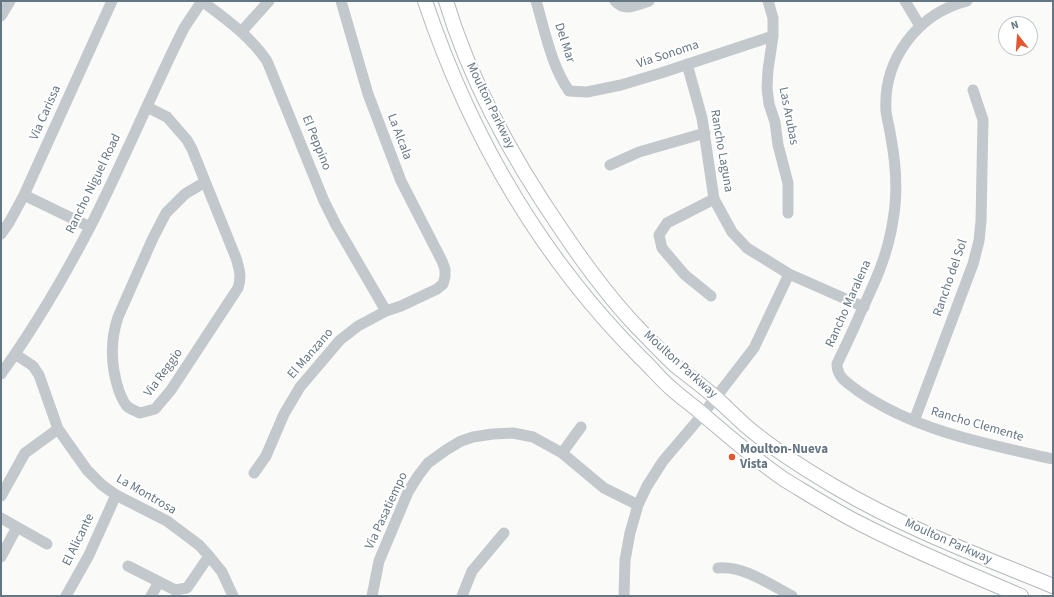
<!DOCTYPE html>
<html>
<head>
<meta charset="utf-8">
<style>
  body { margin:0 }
  #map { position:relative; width:1054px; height:597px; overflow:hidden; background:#fafaf8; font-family:"Source Sans 3",sans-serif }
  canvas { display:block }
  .frame { position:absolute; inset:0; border:2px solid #657683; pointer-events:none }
  .north { position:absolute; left:998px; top:16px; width:40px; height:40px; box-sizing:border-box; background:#fff; border:1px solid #c1c8cd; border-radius:50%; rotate:343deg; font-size:11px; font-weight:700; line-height:16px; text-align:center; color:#657683 }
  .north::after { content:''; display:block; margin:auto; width:14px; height:18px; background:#e4572e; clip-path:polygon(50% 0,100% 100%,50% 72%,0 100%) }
</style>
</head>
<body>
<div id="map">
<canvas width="1054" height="597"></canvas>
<div class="frame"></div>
<div class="north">N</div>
</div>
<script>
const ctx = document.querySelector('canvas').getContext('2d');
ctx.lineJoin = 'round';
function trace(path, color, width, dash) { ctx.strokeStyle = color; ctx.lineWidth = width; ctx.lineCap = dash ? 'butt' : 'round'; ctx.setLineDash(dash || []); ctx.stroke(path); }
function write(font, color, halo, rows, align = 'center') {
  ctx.font = font + ' "Source Sans 3",sans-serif'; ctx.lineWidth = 4; ctx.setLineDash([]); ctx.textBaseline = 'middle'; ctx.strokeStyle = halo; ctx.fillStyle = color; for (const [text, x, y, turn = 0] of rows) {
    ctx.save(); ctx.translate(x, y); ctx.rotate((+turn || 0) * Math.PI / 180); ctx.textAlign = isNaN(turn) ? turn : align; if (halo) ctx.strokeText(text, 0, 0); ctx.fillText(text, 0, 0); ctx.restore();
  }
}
const major = new Path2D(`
  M425,1C470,135 541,258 641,358C652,368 661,380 672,389C683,399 695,407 706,417C732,439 757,461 785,480C810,495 835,511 861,524C913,551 968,573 1021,596
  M446,1C471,84 514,161 563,232C586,266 610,299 639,329C651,341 663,354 676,366C690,377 704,387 717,399C727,408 736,417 746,426C773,449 806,470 837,488C905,528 980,556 1053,586`);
trace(major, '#b5babe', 16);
trace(new Path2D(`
  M202,1C226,19 250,36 267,61L324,201L336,225L386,311
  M536,1C545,31 551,65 569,91L587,92L621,85L661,73L773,36
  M615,1C625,12 637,5 649,1
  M768,1L773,18V36L768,70L767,88L769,104L775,122L778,145L788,183V213
  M905,1L920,26
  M967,1C917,14 883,60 886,111C887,120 890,129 891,138C896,165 898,193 893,220C888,255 875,282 860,314C853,331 845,347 837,364C837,378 848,383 858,391C916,431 986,444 1053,459
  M1,16L10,1
  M242,31L269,1
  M687,64L702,118L714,199L732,232L747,248L789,274L864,307
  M147,107L167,117L187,140L192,149L236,258C239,268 242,277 238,288L171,390L155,409L140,413C136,411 132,410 128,407C124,404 121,396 119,391C111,367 110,341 118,317L153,238L166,213L185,194L205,182
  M610,165L639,152L705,133
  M24,195L90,227
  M1,234L10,221L24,195L112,1
  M711,296L685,275L662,248L659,235L667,223L714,199
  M15,354L33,366L39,375L58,429L87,470L102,485L116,495L167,521L199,545L209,556L222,572L233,596
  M1,374C34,328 63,279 89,229C123,163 151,94 184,28L202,1
  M914,421L973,264L979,241L981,221L983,120L973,90
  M562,453L581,427
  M254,473L266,456L284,414L300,387L340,340L358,326L386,311L401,306L437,289L443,284L445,277V269L442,261L401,181L368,94L341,1
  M1,496L25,453L58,429
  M1,518L47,544
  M1,557L17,527
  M128,566L175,590L187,588L209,556
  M718,568C745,566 769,584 792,596
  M66,596L89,555L116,495
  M151,596L159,582
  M372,596L379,561L408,492L418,476L428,463L446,450L461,441L473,437L493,434L513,433L533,437L562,453L604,488L638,505
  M462,596L472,571L504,533
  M624,596L625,560L630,533L638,505L647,486L663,461L703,414L754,348L789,274`), '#c3c8cc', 11);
trace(major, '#fff', 14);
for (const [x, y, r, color] of [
  [732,457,4,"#e4572e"]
]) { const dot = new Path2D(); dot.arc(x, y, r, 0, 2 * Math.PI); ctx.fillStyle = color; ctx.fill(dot); trace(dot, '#fff', 1.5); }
write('13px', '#657683', '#fff', [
  ["Del Mar",564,43,72],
  ["Via Sonoma",668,55,-18],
  ["Moulton Parkway",490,106,64],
  ["Via Carissa",46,113,-66],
  ["Las Arubas",788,116,79],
  ["La Alcala",399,137,69],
  ["El Peppino",316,143,68],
  ["Rancho Laguna",721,151,80],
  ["Rancho Niguel Road",94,184,-64],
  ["Rancho del Sol",951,278,-71],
  ["Rancho Maralena",849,304,-66],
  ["El Manzano",311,354,-49],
  ["Moulton Parkway",680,365,42],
  ["Via Reggio",164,373,-54],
  ["Rancho Clemente",977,425,16],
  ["La Montrosa",146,495,30],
  ["Via Pasatiempo",387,511,-65],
  ["El Alicante",79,540,-64],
  ["Moulton Parkway",948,542,24]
]);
write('bold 13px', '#657683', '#fff', [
  ["Moulton-Nueva",740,450],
  ["Vista",740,465]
], 'left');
</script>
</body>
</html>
